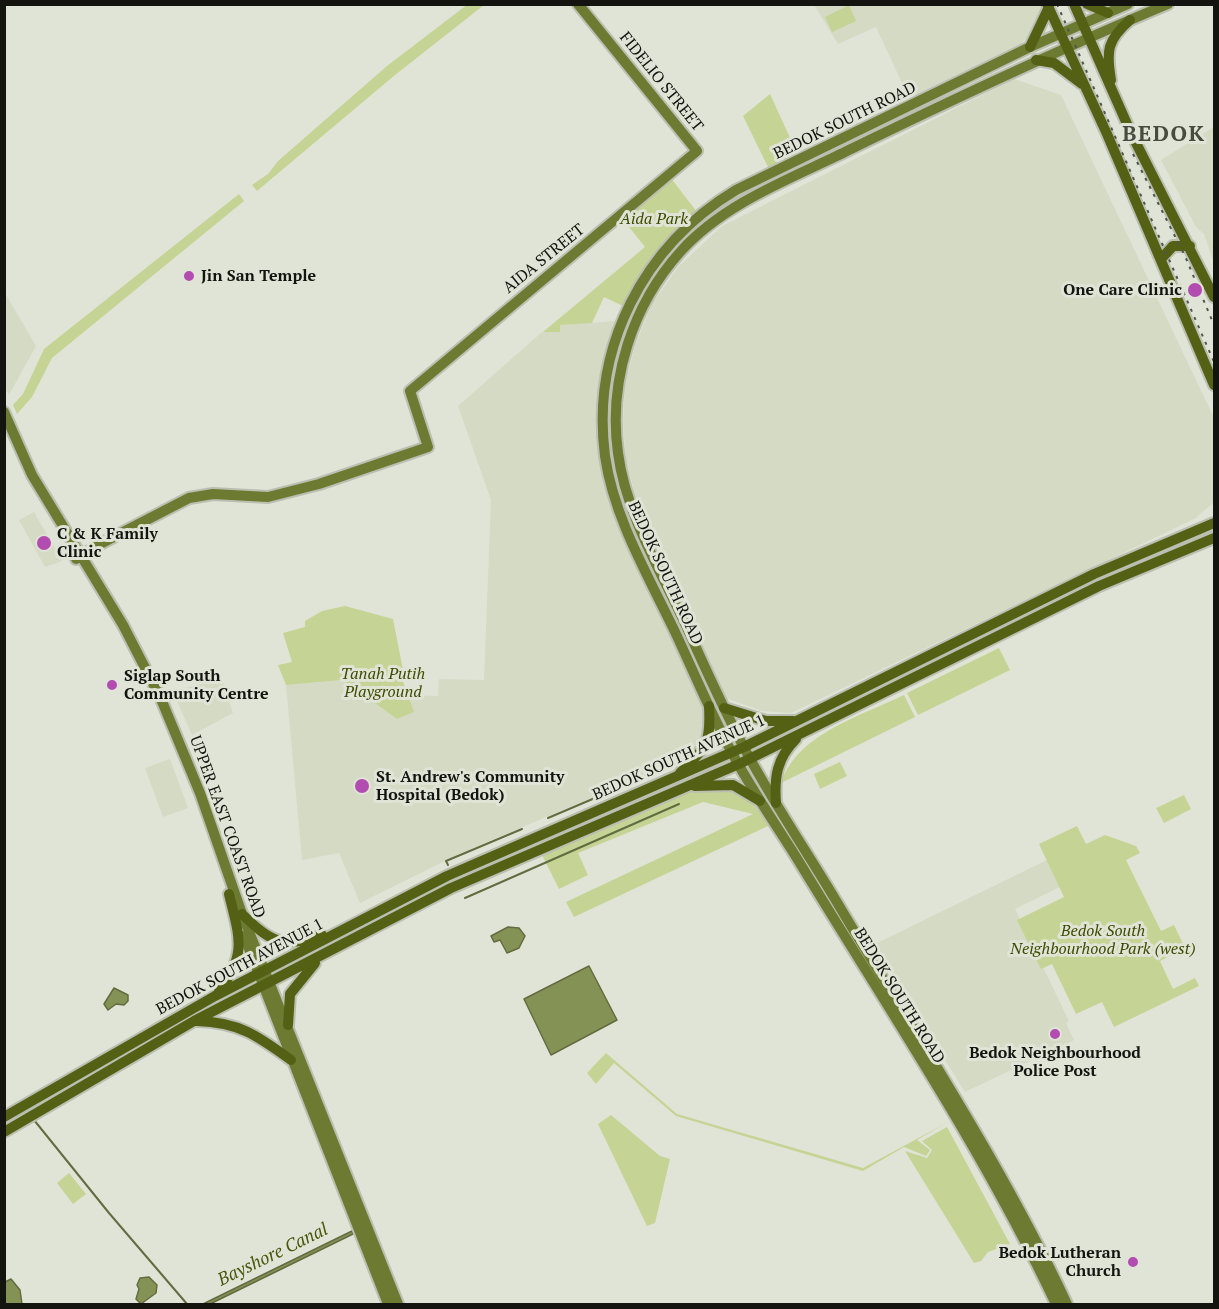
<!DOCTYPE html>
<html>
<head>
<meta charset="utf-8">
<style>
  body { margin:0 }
  #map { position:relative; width:1219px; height:1309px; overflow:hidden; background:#e0e4d6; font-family:"PT Serif",serif }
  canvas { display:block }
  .frame { position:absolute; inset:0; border:6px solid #13140f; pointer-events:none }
</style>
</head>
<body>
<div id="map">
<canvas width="1219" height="1309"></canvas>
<div class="frame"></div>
</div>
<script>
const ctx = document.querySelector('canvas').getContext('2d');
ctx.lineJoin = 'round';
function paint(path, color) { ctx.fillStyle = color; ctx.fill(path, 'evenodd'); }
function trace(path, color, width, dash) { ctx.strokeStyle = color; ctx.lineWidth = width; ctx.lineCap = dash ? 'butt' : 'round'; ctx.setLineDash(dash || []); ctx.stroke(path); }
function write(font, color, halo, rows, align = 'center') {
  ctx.font = font + ' "PT Serif",serif'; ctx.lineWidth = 6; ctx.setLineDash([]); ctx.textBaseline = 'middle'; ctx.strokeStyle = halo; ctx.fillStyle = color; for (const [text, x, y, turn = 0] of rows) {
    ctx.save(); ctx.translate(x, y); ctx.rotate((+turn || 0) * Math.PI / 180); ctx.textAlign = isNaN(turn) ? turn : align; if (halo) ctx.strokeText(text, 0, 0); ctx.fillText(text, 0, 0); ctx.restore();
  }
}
paint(new Path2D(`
  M1042,4L1038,26L1021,44L909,98L876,27L838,44L814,5Z
  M1014,79L1061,95L1214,418V502L1196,518L791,713L762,711L726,698L638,505L626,461L623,422L625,385L635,345L652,304L678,267L722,226Z
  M1214,127V263L1204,234L1196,227L1161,160Z
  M5,293L36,346L9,395L4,387Z
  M615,321L604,356L598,395L597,434L602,473L617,522L704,708V739L690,756L459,854L360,903L339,853L302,860L286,685L344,680L397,719L413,712L408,695L438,696L439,679L484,680L491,500L458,406L542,332H559L560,325Z
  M34,512L62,561L45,567L19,520Z
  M221,677L233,713L192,735L173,692Z
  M170,759L188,808L163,817L145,768Z
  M1049,859L1062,886L1015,909L1069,1021L1066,1023L1074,1040L965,1092L873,945Z`), '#d5dac5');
paint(new Path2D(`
  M468,4L484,5L395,75L257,191L252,185L268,174L278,161L387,66Z
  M849,5L856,21L832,32L825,17Z
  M770,94L797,153L768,167L743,116Z
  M670,177L697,212L655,254L623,306L604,297L592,323L560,325V332H543L645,247L621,217Z
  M239,194L244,201L52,358L32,397L17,414L13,405L23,394L44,349Z
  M345,606L393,619L404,675L401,676L414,712L397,719L343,680L286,685L278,665L292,662L283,633L305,627V621L322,611Z
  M999,648L1010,670L918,715L907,693Z
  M904,695L915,717L781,783C797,734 861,716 904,695Z
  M840,762L847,776L820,789L814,774Z
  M691,791C734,791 745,786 768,826L574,917L566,902L753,814L703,802L578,853L588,875L559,889L542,855Z
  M1184,795L1191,809L1164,823L1156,808Z
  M1077,826L1086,844L1105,835L1136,846L1140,853L1126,860L1161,931L1174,925L1185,948L1160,961L1173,989L1195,978L1199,986L1114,1027L1102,1002L1076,1014L1052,964L1041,969L1017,920L1064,897L1039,844Z
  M606,1053L677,1114L863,1168L948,1122L917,1140L930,1150L926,1156L904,1147L863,1171L676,1116L614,1063L596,1084L587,1073Z
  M611,1115L660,1156L670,1159L655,1223L647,1226L598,1124Z
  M947,1127L1010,1244L988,1252L981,1261L974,1263L905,1151L927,1158L932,1150L922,1141Z
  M69,1173L86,1194L73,1204L57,1183Z`), '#c5d394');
const water = new Path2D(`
  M508,927L519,928L525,936L519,948L507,953L500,940L494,942L491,936Z
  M589,966L617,1020L551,1055L524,999Z
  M114,988L128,995V1001L124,1005L116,1004L108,1010L104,1004Z
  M352,1231L353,1234L210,1304H203Z
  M149,1277L157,1285L156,1293L141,1304L136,1299L139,1289L137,1285L140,1278Z
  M11,1279L20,1290L22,1304H5V1282Z`);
paint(water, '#859255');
trace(water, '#636c40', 1.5);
trace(new Path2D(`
  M548,818L670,766
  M448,865L446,861L522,829
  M465,898L679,804
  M34,1120L109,1213L187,1304`), '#636c40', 2);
const secondary = new Path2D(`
  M4,412L32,475L123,625L161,699L200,793L242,914L398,1304
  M76,559L102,543L189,498L213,494L268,497L319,484L428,447L410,391L697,151L578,4
  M244,936L388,1304
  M1056,1304C983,1149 887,1007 798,860C778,828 756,796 737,762C714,721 696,677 676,634C649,577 614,519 605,456C591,348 643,246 736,190L1030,47L1128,4
  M1067,1304C1002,1165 917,1037 838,904C809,855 776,807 748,755C726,715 707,672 688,630C662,573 626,515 618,453C608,381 632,305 681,251C725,202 793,178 851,149C956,98 1060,49 1168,4`);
const primary = new Path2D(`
  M1047,4L1107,134L1214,385
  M1074,4L1131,133L1214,297
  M1087,4L1108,13
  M1030,47L1049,7
  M1036,60L1054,63L1082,84
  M1111,80C1106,51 1107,40 1130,20
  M1161,259L1173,246H1190
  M724,708L766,721H793
  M680,773C707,746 711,744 709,706
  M695,786L733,785L760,801
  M776,803C774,777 777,758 796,739
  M242,914C271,942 281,949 322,935
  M219,991C248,954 239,936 229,894
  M197,1021C239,1022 258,1036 291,1060
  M288,1025L290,994L315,963
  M4,1117L215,996L447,876L744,747L1094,574L1214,523
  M4,1132L194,1021L451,888L739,764L1099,586L1214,538`);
trace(secondary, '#bbbfb2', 14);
trace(primary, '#bbbfb2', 14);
trace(secondary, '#6d7b32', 10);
trace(primary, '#546114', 10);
trace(new Path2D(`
  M1057,4L1214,362
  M1133,154L1185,256L1214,325`), '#53554e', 2, [3, 6]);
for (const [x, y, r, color] of [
  [189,276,6,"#b34cb0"],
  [1195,290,8,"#b34cb0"],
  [44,543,8,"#b34cb0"],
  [112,685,6,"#b34cb0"],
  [362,786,8,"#b34cb0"],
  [1055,1034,6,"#b34cb0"],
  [1133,1262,6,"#b34cb0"]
]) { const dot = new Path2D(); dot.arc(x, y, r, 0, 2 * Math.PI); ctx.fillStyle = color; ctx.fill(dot); trace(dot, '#e0e4d6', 2); }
write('16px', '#13140f', '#e0e4d6', [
  ["FIDELIO STREET",661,82,51],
  ["BEDOK SOUTH ROAD",845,121,-26],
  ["AIDA STREET",544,259,-39],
  ["BEDOK SOUTH ROAD",665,573,65],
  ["BEDOK SOUTH AVENUE 1",679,758,-24],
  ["UPPER EAST COAST ROAD",227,827,70],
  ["BEDOK SOUTH AVENUE 1",240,967,-28],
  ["BEDOK SOUTH ROAD",899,996,58]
]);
write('italic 16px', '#404b00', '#e0e4d6', [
  ["Aida Park",654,219],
  ["Tanah Putih",383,674],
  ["Playground",383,692],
  ["Bedok South",1103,931],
  ["Neighbourhood Park (west)",1103,949]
]);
write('bold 16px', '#13140f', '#e0e4d6', [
  ["Jin San Temple",201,276],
  ["One Care Clinic",1182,290,"right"],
  ["C & K Family",57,534],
  ["Clinic",57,552],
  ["Siglap South",124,676],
  ["Community Centre",124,694],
  ["St. Andrew's Community",376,777],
  ["Hospital (Bedok)",376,795],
  ["Bedok Neighbourhood",1055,1053,"center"],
  ["Police Post",1055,1071,"center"],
  ["Bedok Lutheran",1121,1253,"right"],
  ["Church",1121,1271,"right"]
], 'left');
write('italic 18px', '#4b560e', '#e0e4d6', [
  ["Bayshore Canal",273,1255,-26]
]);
ctx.letterSpacing = '1.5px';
write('bold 22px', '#484b3f', '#e0e4d6', [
  ["BEDOK",1164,135]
]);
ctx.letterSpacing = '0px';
</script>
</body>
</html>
